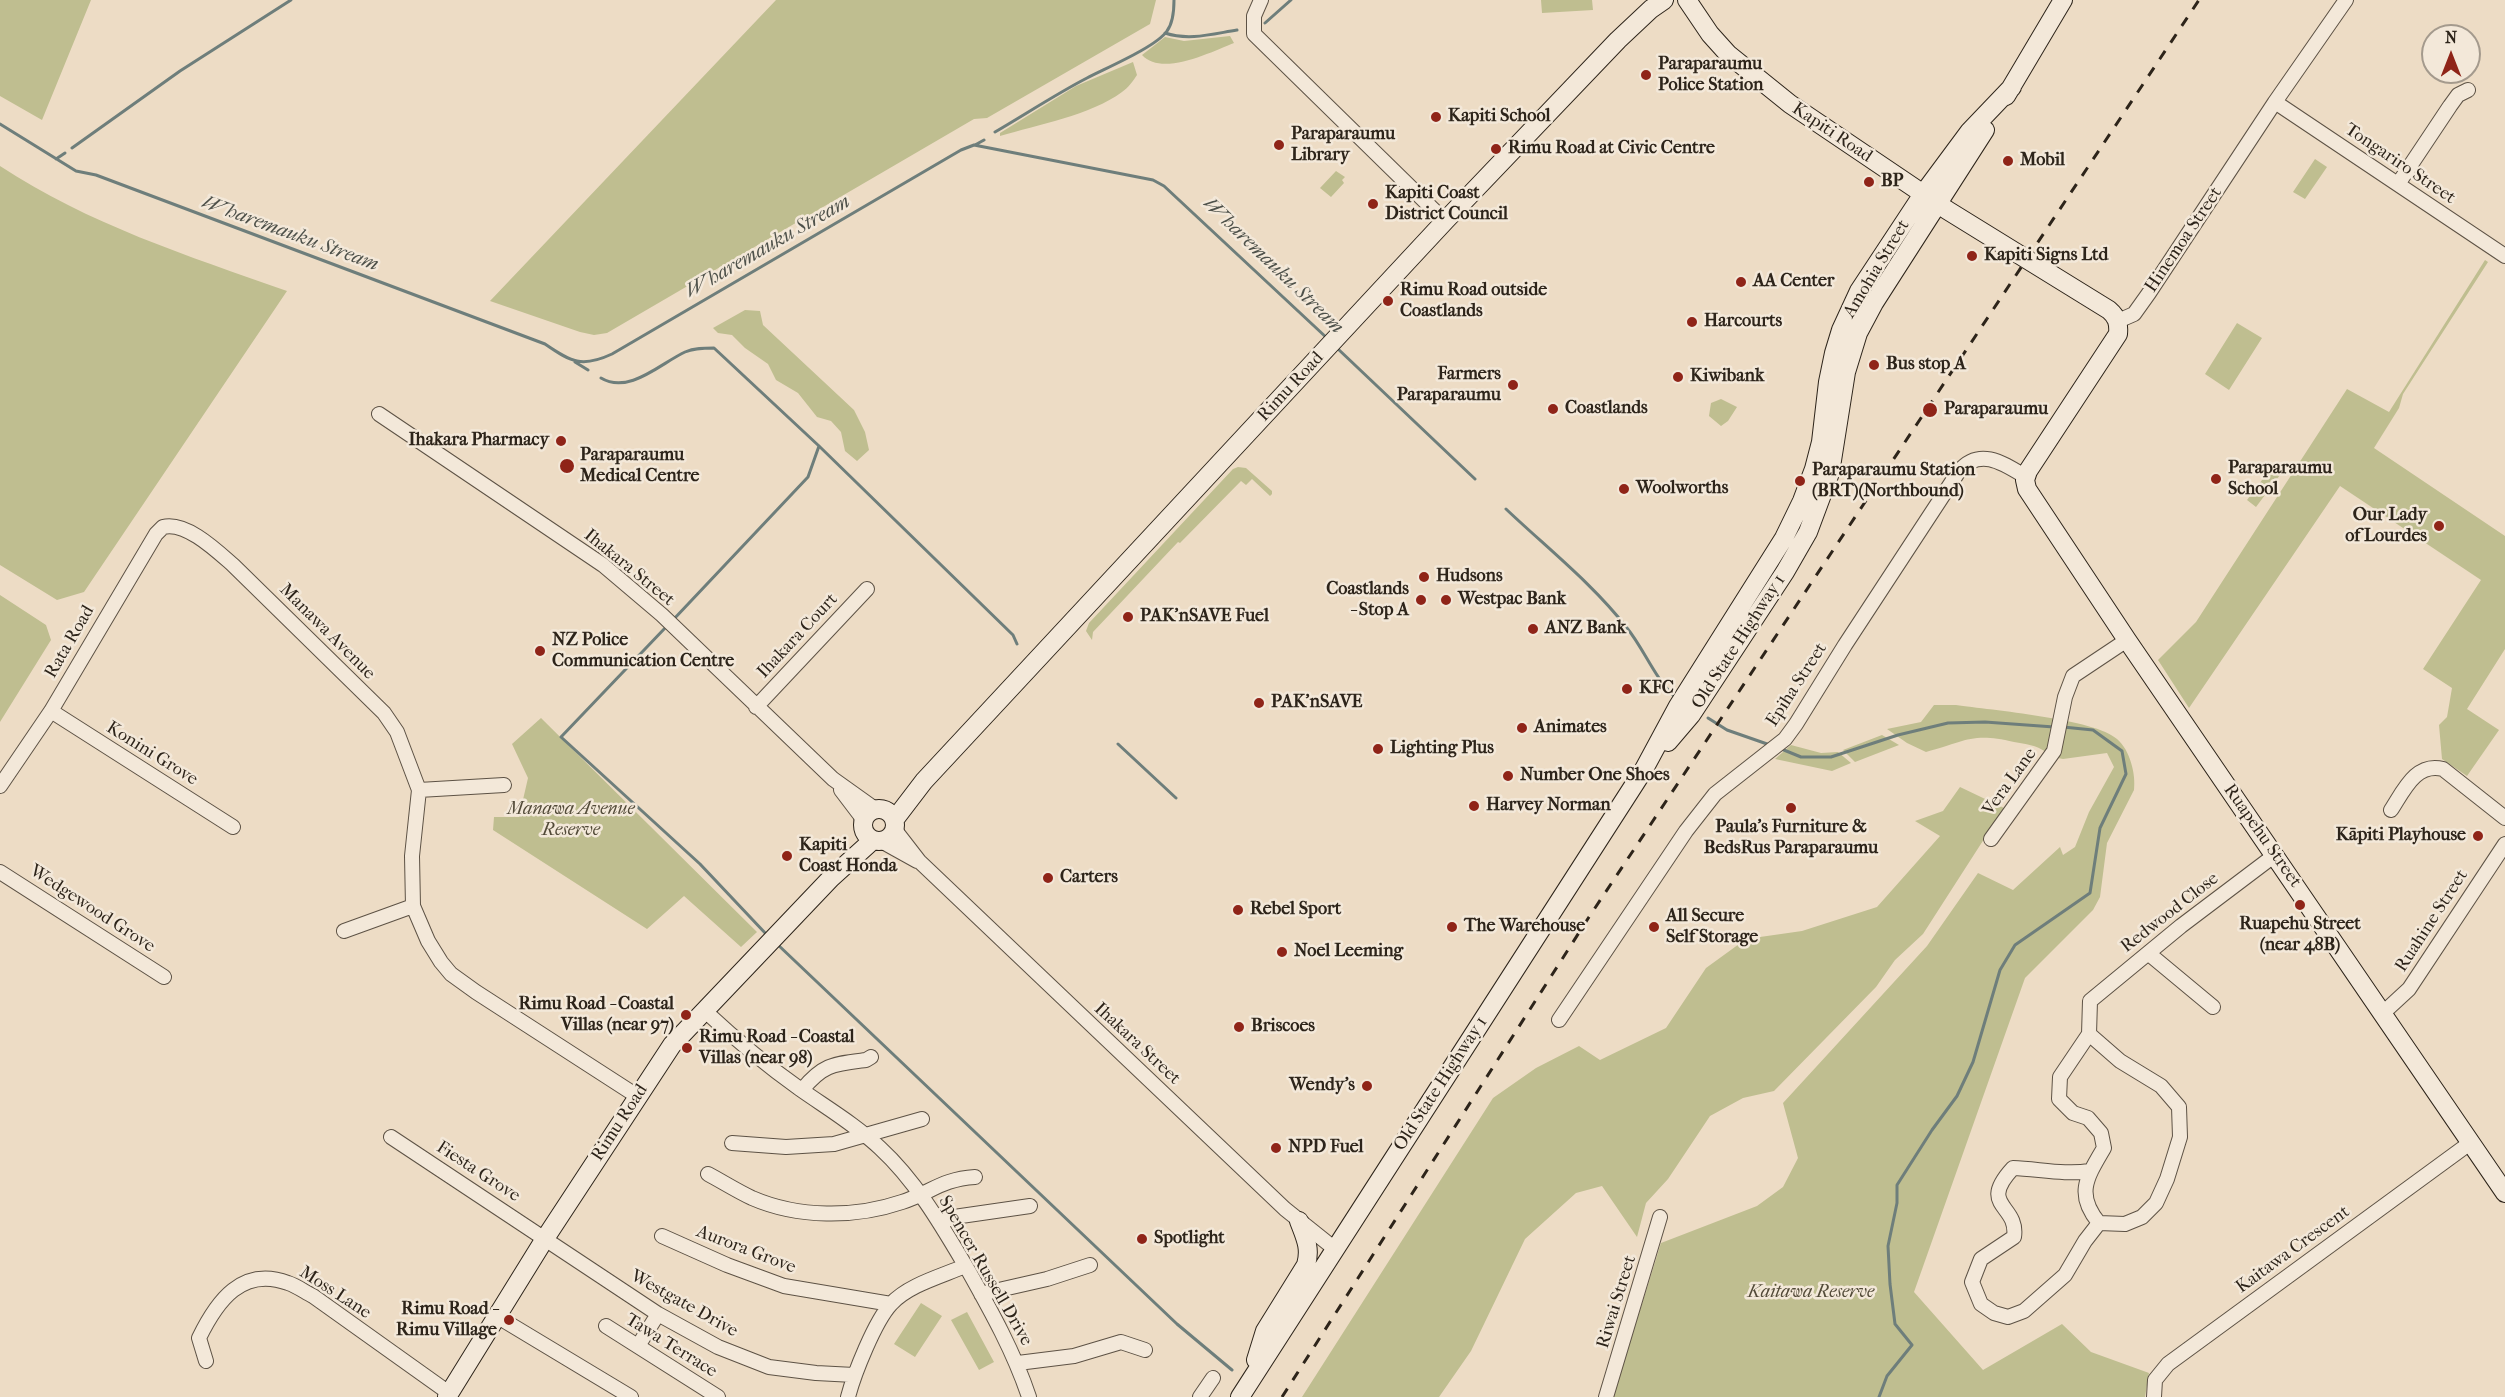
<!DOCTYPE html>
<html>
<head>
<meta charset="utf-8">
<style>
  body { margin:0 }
  #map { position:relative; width:2505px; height:1397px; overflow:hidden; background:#eddcc5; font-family:"IM FELL French Canon",serif }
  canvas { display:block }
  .north { position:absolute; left:2421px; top:24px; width:60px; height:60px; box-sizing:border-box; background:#f3e8d9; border:2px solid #a49a8d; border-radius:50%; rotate:0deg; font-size:16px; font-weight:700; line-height:24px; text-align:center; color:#2d241a }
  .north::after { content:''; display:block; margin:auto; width:21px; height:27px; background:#8f2418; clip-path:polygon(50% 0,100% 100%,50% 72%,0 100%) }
</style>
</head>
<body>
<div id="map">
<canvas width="2505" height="1397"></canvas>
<div class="north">N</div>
</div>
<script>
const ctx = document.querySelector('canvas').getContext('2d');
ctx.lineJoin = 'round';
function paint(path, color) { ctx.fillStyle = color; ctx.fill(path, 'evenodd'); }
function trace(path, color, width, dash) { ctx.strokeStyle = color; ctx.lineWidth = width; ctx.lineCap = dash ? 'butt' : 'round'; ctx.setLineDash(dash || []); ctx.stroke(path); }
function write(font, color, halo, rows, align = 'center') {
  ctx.font = font + ' "IM FELL French Canon",serif'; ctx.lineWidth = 5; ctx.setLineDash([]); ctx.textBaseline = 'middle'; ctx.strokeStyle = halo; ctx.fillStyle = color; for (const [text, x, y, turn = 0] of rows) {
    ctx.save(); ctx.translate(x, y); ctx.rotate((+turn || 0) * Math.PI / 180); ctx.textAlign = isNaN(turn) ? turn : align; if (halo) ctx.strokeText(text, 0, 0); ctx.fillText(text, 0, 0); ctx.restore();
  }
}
paint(new Path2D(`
  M0,0H91L42,120L0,96Z
  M776,0H1156L1150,24L987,118L974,119L607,333L594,335L580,332L490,301Z
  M1541,0H1592L1593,10L1542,13Z
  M1230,36L1234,43C1211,52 1162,77 1142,55L1165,37L1184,41Z
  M1133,62L1137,75C1133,81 1128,88 1122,92C1091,115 1037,125 1000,136V133L1076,86Z
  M2315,159L2327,167L2305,199L2293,192Z
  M0,166C88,224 188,256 287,291L84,592L57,600L0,565Z
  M1336,171L1345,177L1342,180L1344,183L1331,197L1320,188Z
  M2485,260L2488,262L2403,394L2399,408L2374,448L2505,536V649L2467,709L2499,730L2467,776L2442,759L2439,725L2447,717L2452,688L2423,669L2481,580L2340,486L2189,708L2158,660L2196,622L2347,389L2389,412Z
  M745,310L760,311L763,325L854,410L865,432L869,450L857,461L845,451L841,432L831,421L817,417L798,393L776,380L768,364L745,348L732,335L718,333L713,328Z
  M2237,323L2262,338L2229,390L2205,374Z
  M1721,399L1737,407L1728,421L1721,426L1709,416L1711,403Z
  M2274,464L2283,471L2256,507L2247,500Z
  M1238,467L1246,468L1272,491V494L1270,496L1252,479L1246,485L1241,481L1180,543L1178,542L1093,632L1092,640L1086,631L1089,623L1233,469Z
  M0,595L46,625L51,640L0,722Z
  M1934,705H1956C1990,710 2096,719 2117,739C2130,750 2136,774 2134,790L2107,843L2100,897L2093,910L2025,978L1914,1292L1983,1370L2062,1324L2091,1352L2149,1373L2145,1397H1613L1661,1243L1757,1206L1783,1187L1798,1158L1783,1103L1927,946L1978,873L2013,890L2060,847L2063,855L2075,847L2089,812L2114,767L2107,753L2063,759L2058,758L2062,746L2050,744L2046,752C2036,745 2026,744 2014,742C1971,732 1965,742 1926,752L1907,743L1887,729L1921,722Z
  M541,718L757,932L741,947L684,896L647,929L493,830L494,817H519L528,778L512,744Z
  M1882,735L1899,745L1855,762L1843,750Z
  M1791,745L1821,753L1838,752L1851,763L1832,771L1775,759Z
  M1960,787L2004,808L1923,934L1895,960L1876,987L1774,1091L1743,1098L1710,1116L1668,1179L1646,1203L1637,1237L1602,1186L1576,1193L1525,1239L1471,1351L1439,1397H1302L1493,1098L1536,1068L1579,1046L1600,1060L1666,1028L1706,968L1746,939L1802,931L1877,907L1940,836L1915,821L1943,811Z
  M921,1303L942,1316L915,1357L894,1344Z
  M967,1312L994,1362L979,1370L951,1320Z`), '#bfbe90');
trace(new Path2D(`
  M1265,23L1291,0
  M1165,33C1189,41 1212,34 1237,30
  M0,124L76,171L96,175L545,344C571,362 582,368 612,354L961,150L974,145L1153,180L1164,186L1328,339
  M995,132C1026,114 1056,94 1087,78C1106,68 1156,47 1167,31C1173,23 1174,10 1174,0
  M975,145L984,140
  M72,148L180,71L291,0
  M56,159L65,153
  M1337,348L1475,479
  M575,362L588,370
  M601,378C629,395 661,363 685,352C694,348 704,348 714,348L819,446L1013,635L1017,644
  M1506,509C1546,547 1593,584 1627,628C1644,649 1654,677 1674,696
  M673,620L808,477L819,446
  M666,627L561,737L700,864L767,935
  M1708,718L1727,730L1770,745
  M1118,744L1176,798
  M1779,748L1801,757H1831L1898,735L1948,723L1985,722L2054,727
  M776,943L1177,1324L1232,1370
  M1879,1397L1887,1376L1912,1345L1895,1324L1890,1284L1888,1246L1897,1203V1185L1932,1130L1957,1096L1973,1062L2000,970L2015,945L2090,893L2100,828L2126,774L2122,751L2093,730L2063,727`), '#6e7e7b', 3);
const street = new Path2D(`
  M1261,0L1254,16V34L1445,221
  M2275,102L2505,256
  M2398,184L2450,106L2458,95L2468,90
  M2118,321L2134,314L2149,293L2275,102L2346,0
  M379,414L603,565L662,615L833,779L875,809
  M756,707L867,589
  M51,711L233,827
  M0,786L51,711L156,534L163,527C186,521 217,551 233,565L384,713L397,732L419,790L412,856L413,906L428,941L441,962L451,974L476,992L637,1096
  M419,790L504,785
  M841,790L863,819
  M2391,810C2404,790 2416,762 2443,769L2505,818
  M895,830L919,861L1285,1209L1335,1249
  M1991,839L2054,751L2065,697L2073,676L2127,640
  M881,841L917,861
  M0,872L164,977
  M344,931L413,906
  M2148,953L2213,1007
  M705,1011C735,1039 766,1065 800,1089C827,1108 856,1125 880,1148C917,1182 943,1228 968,1270C991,1311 1014,1352 1029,1397
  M2383,1013L2409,989L2505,844
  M1559,1020L1686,831L1715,794L1785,739L1796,724L1845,645L1959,471C1980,447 2003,463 2026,477
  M2089,1034L2120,1061L2161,1086L2179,1107L2180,1137L2167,1179L2156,1203L2142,1217L2125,1224L2099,1223C2075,1194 2087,1177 2104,1148L2101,1133L2088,1118L2073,1113L2059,1099L2060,1077L2089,1034L2090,1001L2181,926L2275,855
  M802,1090C823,1064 834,1064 866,1060L871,1057
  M391,1137L658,1314L718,1347L769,1367L816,1373L854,1375
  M732,1143L786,1147L834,1144L922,1119
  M2090,1171C2065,1175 2039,1169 2013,1168C1977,1207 2019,1204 2014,1237L1981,1259L1972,1282L1981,1304L1994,1313L2008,1317L2024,1311L2065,1275L2085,1241L2099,1223
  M708,1174C723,1182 737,1191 752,1198C798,1218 855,1218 902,1202C930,1193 942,1179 975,1177
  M940,1223L954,1217L1030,1206
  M662,1236L727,1265L784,1286L891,1304
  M981,1294L1047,1279L1090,1265
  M498,1317L631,1397
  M606,1326L718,1397
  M638,1346L658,1314
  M206,1361L199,1338C217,1301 242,1266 288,1283C297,1286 305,1292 313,1296L449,1393
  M1018,1363L1074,1356L1121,1342L1145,1350
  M848,1397C854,1374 875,1321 891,1304C908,1285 942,1276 965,1266
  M1200,1397L1213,1378
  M1606,1397L1660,1217
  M2154,1397L2155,1380L2168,1364L2470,1143`);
const secondary = new Path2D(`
  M1687,0L1710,34L1728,54L1790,104L1947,210L2109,310C2117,317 2119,323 2118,334L2028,471L2025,480L2027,489L2127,640L2505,1193
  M2006,96L2063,0
  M1668,742L1691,715L1785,572L1808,532L1830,473L1846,372L1858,333L1874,303L1985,130
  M863 825a16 16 0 1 1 32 0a16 16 0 1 1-32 0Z
  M895,819L924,781L1445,221L1618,40L1651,9L1664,0
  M1256,1360L1265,1331L1306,1265C1311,1248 1305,1237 1299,1221
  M447,1397L546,1237L672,1045L831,878L873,840
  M1240,1397L1643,771L1678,706L1784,538L1802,501L1814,469L1821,442L1828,382L1834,353L1841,330L1859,291L1923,194L1969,132L2012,87`);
trace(street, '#5d5245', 16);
trace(secondary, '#2d241a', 20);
trace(street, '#f3e8d9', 14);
trace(secondary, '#f3e8d9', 18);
trace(new Path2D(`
  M1282,1397L1589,917L2199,0`), '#2d241a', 3, [10, 10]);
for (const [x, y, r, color] of [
  [1646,75,6,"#8f2418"],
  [1436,117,6,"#8f2418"],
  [1279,145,6,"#8f2418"],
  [1496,149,6,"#8f2418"],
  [2008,161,6,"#8f2418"],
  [1869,182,6,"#8f2418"],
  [1373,204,6,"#8f2418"],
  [1972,256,6,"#8f2418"],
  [1741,282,6,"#8f2418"],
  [1388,301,6,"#8f2418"],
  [1692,322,6,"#8f2418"],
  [1874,365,6,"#8f2418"],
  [1678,377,6,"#8f2418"],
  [1513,385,6,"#8f2418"],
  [1553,409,6,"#8f2418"],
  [1930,410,8,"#8f2418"],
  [561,441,6,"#8f2418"],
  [567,466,8,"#8f2418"],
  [2216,479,6,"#8f2418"],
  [1800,481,6,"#8f2418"],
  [1624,489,6,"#8f2418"],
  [2439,526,6,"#8f2418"],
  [1424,577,6,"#8f2418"],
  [1421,600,6,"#8f2418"],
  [1446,600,6,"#8f2418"],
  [1128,617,6,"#8f2418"],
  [1533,629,6,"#8f2418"],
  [540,651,6,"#8f2418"],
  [1627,689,6,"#8f2418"],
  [1259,703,6,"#8f2418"],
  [1522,728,6,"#8f2418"],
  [1378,749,6,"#8f2418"],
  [1508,776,6,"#8f2418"],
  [1474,806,6,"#8f2418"],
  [1791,808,6,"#8f2418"],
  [2478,836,6,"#8f2418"],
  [787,856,6,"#8f2418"],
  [1048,878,6,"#8f2418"],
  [2300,905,6,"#8f2418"],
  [1238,910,6,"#8f2418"],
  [1452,927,6,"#8f2418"],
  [1654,927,6,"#8f2418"],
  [1282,952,6,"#8f2418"],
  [686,1015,6,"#8f2418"],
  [1239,1027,6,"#8f2418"],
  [687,1048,6,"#8f2418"],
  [1367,1086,6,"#8f2418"],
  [1276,1148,6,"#8f2418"],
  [1142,1239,6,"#8f2418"],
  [509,1320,6,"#8f2418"]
]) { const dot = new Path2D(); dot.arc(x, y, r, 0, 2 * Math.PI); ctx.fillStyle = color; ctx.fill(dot); trace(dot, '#f3e8d9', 2); }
write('bold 18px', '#2d241a', '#f3e8d9', [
  ["Paraparaumu",1658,65],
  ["Police Station",1658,86],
  ["Kapiti School",1448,117],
  ["Paraparaumu",1291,135],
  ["Library",1291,156],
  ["Rimu Road at Civic Centre",1508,149],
  ["Mobil",2020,161],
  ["BP",1881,182],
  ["Kapiti Coast",1385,194],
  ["District Council",1385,215],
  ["Kapiti Signs Ltd",1984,256],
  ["AA Center",1753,282],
  ["Rimu Road outside",1400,291],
  ["Coastlands",1400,312],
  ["Harcourts",1704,322],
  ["Bus stop A",1886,365],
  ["Farmers",1501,375,"right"],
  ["Paraparaumu",1501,396,"right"],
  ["Kiwibank",1690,377],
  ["Coastlands",1565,409],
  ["Paraparaumu",1944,410],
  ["Ihakara Pharmacy",549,441,"right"],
  ["Paraparaumu",580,456],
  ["Medical Centre",580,477],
  ["Paraparaumu",2228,469],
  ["School",2228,490],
  ["Paraparaumu Station",1812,471],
  ["(BRT)(Northbound)",1812,492],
  ["Woolworths",1636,489],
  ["Our Lady",2427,516,"right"],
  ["of Lourdes",2427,537,"right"],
  ["Hudsons",1436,577],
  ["Coastlands",1409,590,"right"],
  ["- Stop A",1409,611,"right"],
  ["Westpac Bank",1458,600],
  ["PAK'nSAVE Fuel",1140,617],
  ["ANZ Bank",1545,629],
  ["NZ Police",552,641],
  ["Communication Centre",552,662],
  ["KFC",1639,689],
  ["PAK'nSAVE",1271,703],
  ["Animates",1534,728],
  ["Lighting Plus",1390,749],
  ["Number One Shoes",1520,776],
  ["Harvey Norman",1486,806],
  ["Paula's Furniture &",1791,828,"center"],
  ["BedsRus Paraparaumu",1791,849,"center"],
  ["Kāpiti Playhouse",2466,836,"right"],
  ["Kapiti",799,846],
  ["Coast Honda",799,867],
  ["Carters",1060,878],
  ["Rebel Sport",1250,910],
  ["All Secure",1666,917],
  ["Self Storage",1666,938],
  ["Ruapehu Street",2300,925,"center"],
  ["(near 48B)",2300,946,"center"],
  ["The Warehouse",1464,927],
  ["Noel Leeming",1294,952],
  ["Rimu Road - Coastal",674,1005,"right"],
  ["Villas (near 97)",674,1026,"right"],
  ["Briscoes",1251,1027],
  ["Rimu Road - Coastal",699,1038],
  ["Villas (near 98)",699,1059],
  ["Wendy's",1355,1086,"right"],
  ["NPD Fuel",1288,1148],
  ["Spotlight",1154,1239],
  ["Rimu Road -",497,1310,"right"],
  ["Rimu Village",497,1331,"right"]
], 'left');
write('18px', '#2d241a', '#f3e8d9', [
  ["Kapiti Road",1832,133,34],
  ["Tongariro Street",2400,164,34],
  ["Hinemoa Street",2184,240,-56],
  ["Amohia Street",1877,269,-59],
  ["Rimu Road",1291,387,-47],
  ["Ihakara Street",629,568,39],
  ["Manawa Avenue",327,632,45],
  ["Ihakara Court",798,636,-47],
  ["Rata Road",70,642,-60],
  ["Old State Highway 1",1739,642,-57],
  ["Epiha Street",1797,685,-57],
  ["Konini Grove",152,754,32],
  ["Vera Lane",2010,782,-54],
  ["Ruapehu Street",2262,836,55],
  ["Wedgewood Grove",92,909,33],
  ["Redwood Close",2170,913,-38],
  ["Ruahine Street",2432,921,-57],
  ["Ihakara Street",1137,1044,43],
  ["Old State Highway 1",1441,1084,-57],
  ["Rimu Road",620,1123,-57],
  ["Fiesta Grove",478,1172,33],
  ["Aurora Grove",746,1250,21],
  ["Kaitawa Crescent",2293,1250,-36],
  ["Spencer Russell Drive",985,1271,60],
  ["Moss Lane",335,1293,33],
  ["Riwai Street",1617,1302,-73],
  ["Westgate Drive",684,1304,29],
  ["Tawa Terrace",671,1346,32]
]);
write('italic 18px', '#524a38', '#f3e8d9', [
  ["Manawa Avenue",571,810],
  ["Reserve",571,831],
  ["Kaitawa Reserve",1811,1293]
]);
write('italic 20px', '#4e514a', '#f3e8d9', [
  ["Wharemauku Stream",290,234,20],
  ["Wharemauku Stream",768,247,-30],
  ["Wharemauku Stream",1273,266,44]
]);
</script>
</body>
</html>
